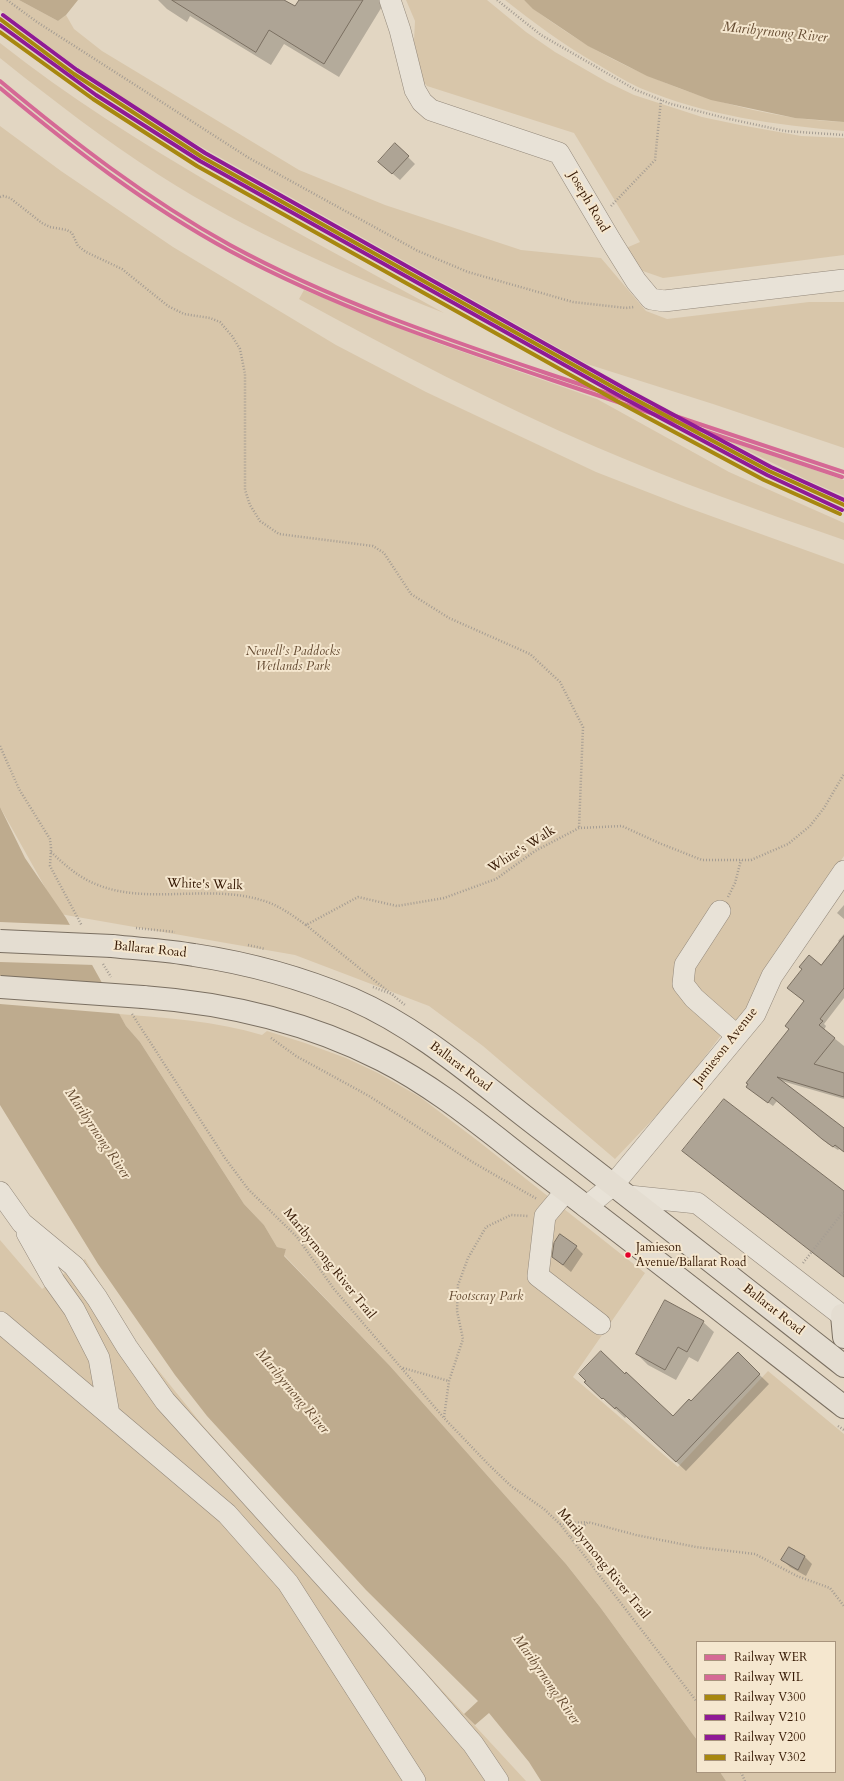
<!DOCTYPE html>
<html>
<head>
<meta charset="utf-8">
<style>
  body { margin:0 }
  #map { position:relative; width:844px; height:1781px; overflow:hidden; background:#e2d6c2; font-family:Cardo,serif }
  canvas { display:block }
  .legend { position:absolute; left:696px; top:1641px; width:140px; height:132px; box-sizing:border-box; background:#f5e7cf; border:1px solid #a8947d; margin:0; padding:5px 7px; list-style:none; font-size:12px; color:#341702 }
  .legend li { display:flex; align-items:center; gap:8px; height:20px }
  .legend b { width:20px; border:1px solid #a8947d }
</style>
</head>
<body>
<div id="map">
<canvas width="844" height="1781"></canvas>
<ul class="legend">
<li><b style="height:5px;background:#d56995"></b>Railway WER</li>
<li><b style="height:5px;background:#d56995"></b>Railway WIL</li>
<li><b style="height:5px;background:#a7870f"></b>Railway V300</li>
<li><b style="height:5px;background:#8f1a95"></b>Railway V210</li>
<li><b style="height:5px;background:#8f1a95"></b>Railway V200</li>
<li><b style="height:5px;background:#a7870f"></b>Railway V302</li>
</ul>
</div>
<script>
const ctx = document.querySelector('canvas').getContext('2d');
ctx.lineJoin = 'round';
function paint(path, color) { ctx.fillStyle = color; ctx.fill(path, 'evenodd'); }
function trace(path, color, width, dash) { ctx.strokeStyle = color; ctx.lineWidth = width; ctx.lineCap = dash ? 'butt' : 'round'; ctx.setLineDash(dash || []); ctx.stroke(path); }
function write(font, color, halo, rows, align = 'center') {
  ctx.font = font + ' Cardo,serif'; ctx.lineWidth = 4; ctx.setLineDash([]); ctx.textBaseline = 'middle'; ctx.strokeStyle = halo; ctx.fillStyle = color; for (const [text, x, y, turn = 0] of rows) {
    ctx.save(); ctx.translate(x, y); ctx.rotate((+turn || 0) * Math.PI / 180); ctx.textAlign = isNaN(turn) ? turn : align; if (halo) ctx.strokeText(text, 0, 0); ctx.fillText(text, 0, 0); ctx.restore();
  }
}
paint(new Path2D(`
  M0,0H19L58,21L66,15L74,29L102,51L299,170L385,205L521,250L601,258L646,311L667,319L809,302H844V448L713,404L587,364L189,140L117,95L67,60L0,10Z
  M406,0H487L526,32L555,52L607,82L634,95L702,117L740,125L801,136L844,138V255L663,278L640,270L626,248L640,242L574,133L427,86L423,82L414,41L415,21Z
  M505,0H524C536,12 551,21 565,31C643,83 750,119 844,122V131C775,125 704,115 640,88C625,81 611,72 597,64C564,45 534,23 505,0Z
  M0,43C136,150 293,229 444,313C346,274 248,232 159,175C105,140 55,102 5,62L0,58Z
  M0,126L61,171L173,247L336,345L426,392L596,472L686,507L844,564V856L780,948L746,1012L722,1034L675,1096L615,1159L483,1046L429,1006L295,955L60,914L0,807Z
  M304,290L437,343L597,399L729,472L844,523V540C760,511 677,482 596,447C494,403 396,352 299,299Z
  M726,440L844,480V496L809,481Z
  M119,1014C167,1018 216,1021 262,1035L267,1031L305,1043L346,1058L378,1073L420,1097L478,1141L645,1273L573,1377L678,1467L768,1371L844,1434V1781H726L720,1772H835V1642H697V1740L600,1607L566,1564L390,1366L284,1255L286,1249L277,1247L264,1225L244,1204L140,1042L126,1026Z
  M0,1240L42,1289L85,1259L137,1344L204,1427L367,1609L526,1781H0Z`), '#d8c6aa');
paint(new Path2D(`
  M19,0H78L66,15L58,21Z
  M524,0H844V122L795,118L711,100L647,76L588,46L533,9Z
  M0,807L25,858L66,918L126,1026L140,1042L244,1204L264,1225L277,1247L286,1249L284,1256L390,1366L566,1564L600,1607L697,1740V1772H720L726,1781H541L529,1762L489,1713L475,1725L464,1714L478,1701L366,1590L207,1416L175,1375L98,1264L0,1105Z`), '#beab8e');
paint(new Path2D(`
  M0,922L72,925L95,965L0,962Z
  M0,978L106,985L122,1014L0,1004Z`), '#e2d6c2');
paint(new Path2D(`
  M158,0H283L295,8L300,0H386L339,77L284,44L271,65L190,16L187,22L167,9Z
  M408,157L415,164L400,180L387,169Z
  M844,905V919L837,913Z
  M844,934V998L824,1024L826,1026L824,1030L844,1046V1099L782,1081L844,1129V1152L839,1149L838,1150L828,1144L777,1101L773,1106L752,1091L790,1030L805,1002L793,992L821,966L840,943L838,941Z
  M576,1247L583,1254L571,1272L553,1257Z
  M703,1322L714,1332L698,1362L689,1357L676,1380L648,1365L637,1354Z
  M738,1354L769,1384L686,1471L627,1416L625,1418L596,1392L673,1417L691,1402Z
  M790,1549L805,1557L812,1564L806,1576L790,1567L783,1560Z`), '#0003');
const building = new Path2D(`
  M172,0H284L295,6L299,0H363L324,64L269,30L256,52Z
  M395,143L409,156L392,174L378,162Z
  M844,936V988L820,1019L823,1021L819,1025L835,1038L814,1064L844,1073V1097L777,1077L844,1128V1152L835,1145L833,1147L822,1139L772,1097L768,1103L746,1087L748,1084L746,1083L789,1029L785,1026L804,1001L787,988L802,969L799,967L809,955L821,965Z
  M724,1099L844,1191V1277L682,1151Z
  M560,1234L577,1246L563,1265L552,1257L554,1243Z
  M665,1300L704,1321L687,1352L678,1347L665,1370L636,1354Z
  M601,1351L625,1374L626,1372L673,1416L689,1399L691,1401L738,1352L760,1374L676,1462L616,1407L615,1409L603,1398L602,1399L584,1382L586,1381L579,1374Z
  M789,1547L805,1556L798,1570L781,1560Z`);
paint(building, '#aea495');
trace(building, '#7a6f61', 1);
const minor = new Path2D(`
  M390,0L400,30L415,90L422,102L431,110L437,112L559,153L611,241L636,281L651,299L664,301L844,280
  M720,911L685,965L683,984L694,998L736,1035
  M566,1191L545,1216L538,1276L600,1324
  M0,1192L22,1223L74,1266L97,1298L127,1347L165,1401L421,1684L473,1744L498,1781
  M629,1196L697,1203L844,1317
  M586,1207L613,1185L755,1014L772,976L844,871
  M27,1233L54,1281L74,1309L99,1358L109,1414
  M0,1322L227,1514L288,1583L415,1781`);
const highway = new Path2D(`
  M112,946C139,949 167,950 194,955C247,963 302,978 352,999C421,1029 478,1081 537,1126C640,1205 742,1286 844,1366
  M143,997C225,1003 308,1022 382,1060C441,1090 492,1135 545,1175C645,1251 744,1329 844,1407
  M842,1315L844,1337`);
trace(minor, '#93887a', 22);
trace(highway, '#7a6f61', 24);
trace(new Path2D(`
  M7,0L37,22L249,158L418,251L468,272L573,302L626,308L634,307
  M497,0L541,35L636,90L671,104L725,118L785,131L844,135
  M0,197L3,196L10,198L42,223L50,227L67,230L72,233L78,246L86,252L122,269L168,306L184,314L210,318L220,322L232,336L240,349L245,374V490L250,505L260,521L279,534L373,546L384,553L411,594L449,618L530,654L560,682L583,727L579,828
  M611,206L655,160L661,100
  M0,746L19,789L50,839L51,848L50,866L82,926
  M51,852C65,865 79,878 98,885C148,905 208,884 261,900C277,904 292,915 306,925L358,897L397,906L444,898L496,879L535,851L579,828L622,826L659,843L702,860H751L788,844L810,826L824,808L844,774
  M728,897L735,883L741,860
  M306,925L405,1005
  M136,928L175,932
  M248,945L265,949
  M103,964L111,977
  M373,987L394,995
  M132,1014L225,1158L248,1189L297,1237L334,1289L444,1418L489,1465L511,1486L544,1509L560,1524L697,1702
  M271,1038L296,1056L369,1096L474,1163L537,1199
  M803,1263L844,1211
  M403,1368L449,1381
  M444,1417L449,1381L463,1339L457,1311L458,1285L468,1258L486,1227L511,1215L528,1216
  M838,1426L844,1430
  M560,1524L587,1522
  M571,1537L588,1522L636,1535L696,1547L755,1554L797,1576L830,1588L844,1606
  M741,1772L745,1781`), '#a59d93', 2.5, [1, 2]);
trace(minor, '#e8e2d7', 21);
trace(highway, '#e4ddd1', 22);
const highwayBridge = new Path2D(`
  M0,941L112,946
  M0,987L143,997`);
trace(highwayBridge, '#7a6f61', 24, []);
trace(highwayBridge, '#e4ddd1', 22);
trace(new Path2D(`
  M0,81C72,141 147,199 230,245C331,300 440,337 549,374C647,407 745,440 844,472`), '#d56995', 4);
trace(new Path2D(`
  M0,88C72,148 147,206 230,251C332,306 442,343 552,380C649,413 746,445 842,477`), '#d56995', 4);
trace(new Path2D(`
  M0,19L74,74L202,157L629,396L769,471L844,505`), '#a7870f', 4);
trace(new Path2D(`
  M0,25L96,95L200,161L627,400L767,475L842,510`), '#8f1a95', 4);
trace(new Path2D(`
  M3,15L77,70L205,153L631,392L771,467L844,500`), '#8f1a95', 4);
trace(new Path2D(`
  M0,32L93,99L197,166L624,405L764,480L840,514`), '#a7870f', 4);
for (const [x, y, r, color] of [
  [628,1255,3.5,"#e4002b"]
]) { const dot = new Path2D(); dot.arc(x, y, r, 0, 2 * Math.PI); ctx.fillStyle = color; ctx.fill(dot); trace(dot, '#f5e7cf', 1.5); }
write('12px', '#341702', '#f5e7cf', [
  ["Jamieson",636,1248],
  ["Avenue/Ballarat Road",636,1263]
], 'left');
write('13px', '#341702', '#f5e7cf', [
  ["Joseph Road",588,202,60],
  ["White's Walk",522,850,-32],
  ["White's Walk",205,885,2],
  ["Ballarat Road",150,950,6],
  ["Jamieson Avenue",726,1047,-52],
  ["Ballarat Road",460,1067,37],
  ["Maribyrnong River Trail",329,1264,51],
  ["Ballarat Road",773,1310,38],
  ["Maribyrnong River Trail",603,1564,51]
]);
write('italic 13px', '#62482f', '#f5e7cf', [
  ["Newell's Paddocks",293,652],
  ["Wetlands Park",293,667],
  ["Footscray Park",486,1297]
]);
write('italic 14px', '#654b31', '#f5e7cf', [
  ["Maribyrnong River",775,33,6],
  ["Maribyrnong River",97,1134,56],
  ["Maribyrnong River",292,1392,50],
  ["Maribyrnong River",546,1680,55]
]);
</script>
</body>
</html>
